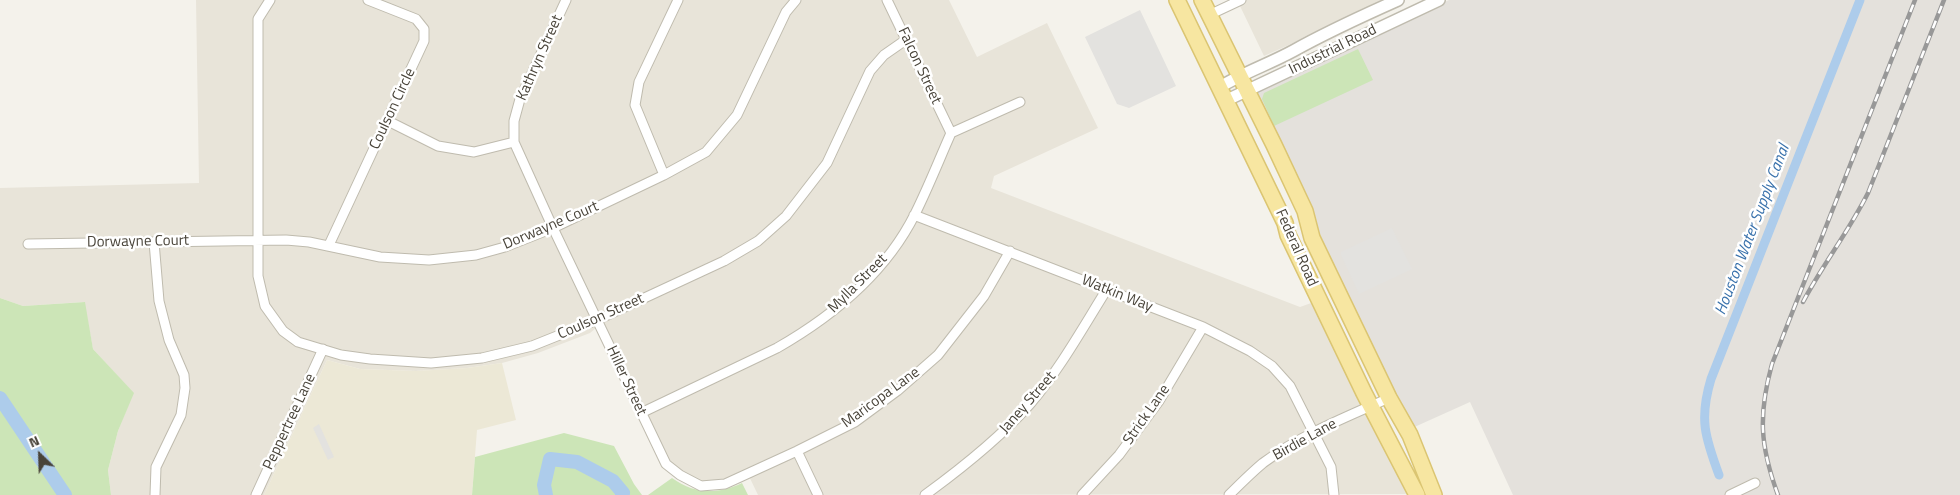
<!DOCTYPE html>
<html>
<head>
<meta charset="utf-8">
<style>
  body { margin:0 }
  #map { position:relative; width:1960px; height:495px; overflow:hidden; background:#f4f2eb; font-family:"Titillium Web",sans-serif }
  canvas { display:block }
  .north { position:absolute; left:15px; top:430px; width:50px; height:50px; -webkit-text-stroke:4px #fff; paint-order:stroke; rotate:336deg; font-size:14px; font-weight:700; line-height:20px; text-align:center; color:#484339 }
  .north::after { content:''; display:block; margin:auto; width:18px; height:22px; background:#484339; clip-path:polygon(50% 0,100% 100%,50% 72%,0 100%) }
</style>
</head>
<body>
<div id="map">
<canvas width="1960" height="495"></canvas>
<div class="north">N</div>
</div>
<script>
const ctx = document.querySelector('canvas').getContext('2d');
ctx.lineJoin = 'round';
function paint(path, color) { ctx.fillStyle = color; ctx.fill(path, 'evenodd'); }
function trace(path, color, width, dash) { ctx.strokeStyle = color; ctx.lineWidth = width; ctx.lineCap = dash ? 'butt' : 'round'; ctx.setLineDash(dash || []); ctx.stroke(path); }
function write(font, color, halo, rows, align = 'center') {
  ctx.font = font + ' "Titillium Web",sans-serif'; ctx.lineWidth = 5; ctx.setLineDash([]); ctx.textBaseline = 'middle'; ctx.strokeStyle = halo; ctx.fillStyle = color; for (const [text, x, y, turn = 0] of rows) {
    ctx.save(); ctx.translate(x, y); ctx.rotate((+turn || 0) * Math.PI / 180); ctx.textAlign = isNaN(turn) ? turn : align; if (halo) ctx.strokeText(text, 0, 0); ctx.fillText(text, 0, 0); ctx.restore();
  }
}
paint(new Path2D(`
  M196,0H949L977,57L1047,23L1098,128L994,176L991,188L1300,307L1314,302L1412,494L758,495L746,470L726,479L705,482L693,479L674,466L666,455L602,323L590,333L538,353L502,363L467,368L416,371L360,369L327,360L264,495H111L108,470L118,431L133,393L93,349L84,302L23,306L0,298V188L199,183Z
  M1246,0H1389L1264,56L1240,6Z`), '#e8e4d9');
paint(new Path2D(`
  M1449,0H1960V495H1513L1470,402L1410,429L1254,93Z`), '#e4e1dc');
paint(new Path2D(`
  M327,360L360,369L416,371L467,368L502,363L516,420L477,430L472,495H264Z`), '#ece8d6');
paint(new Path2D(`
  M1358,49L1373,80L1274,126L1262,99L1264,93Z
  M0,298L23,306L85,302L93,349L134,393L118,431L108,470L111,495H0Z
  M564,433L614,446L634,484L642,495H472L475,457Z
  M672,478C694,494 717,495 742,483L748,495H648Z`), '#cce5b7');
paint(new Path2D(`
  M1140,10L1176,86L1129,108L1117,104L1085,37Z
  M1392,228L1412,269L1359,294L1341,255V252Z
  M319,424L334,457L328,460L313,428Z`), '#e3e2df');
trace(new Path2D(`
  M1719,475C1705,437 1699,419 1711,379L1860,0`), '#adcceb', 9);
trace(new Path2D(`
  M0,398L65,495
  M546,495L544,485L550,459L577,462L613,481L623,493L622,495`), '#adcceb', 14);
const minor = new Path2D(`
  M270,0L258,19V276L265,306L283,331L298,342L341,355L370,359L431,363L482,358L532,346L597,320L724,261L758,241L786,216L827,163L870,71L884,55L907,39
  M566,0L520,99L514,121V142L553,228L666,464L680,475L701,486L725,484L797,451L855,422L897,391L938,355L984,296L1010,251
  M887,0L951,133
  M1209,15L1241,0
  M388,121L438,146L474,152L514,142
  M664,175L635,105L639,82L678,0
  M914,215L1203,327L1250,351L1272,366L1290,386L1331,467L1334,495
  M154,242L159,301L169,340L184,375L185,388L181,415L156,467L155,495
  M28,244L286,240L309,242L380,257L429,260L476,255L505,247L553,228L664,175L706,152L737,115L786,12L796,0
  M329,245L424,41V29L416,19L368,0
  M641,413L777,348C833,316 886,272 915,214C928,188 939,160 951,133L1020,102
  M797,451L818,495
  M256,495L323,349
  M925,495C962,468 999,439 1030,404C1060,369 1082,329 1107,289
  M1082,495L1119,455L1159,401L1203,327
  M1229,495C1240,484 1251,473 1263,463C1301,435 1346,417 1389,398
  M1730,495L1755,483`);
const tertiary = new Path2D(`
  M1220,87C1243,73 1269,64 1293,51C1327,32 1362,16 1398,0
  M1227,100L1439,0`);
const primary = new Path2D(`
  M1177,0L1285,223L1288,235L1364,393L1417,495
  M1202,0L1274,145L1305,211L1312,238L1389,398L1410,435L1434,495`);
trace(minor, '#bfbbae', 11);
trace(tertiary, '#bfbbae', 14);
trace(primary, '#dbc572', 18);
trace(minor, '#fff', 9);
trace(tertiary, '#fff', 11);
trace(primary, '#f7e6a1', 15);
const rail = new Path2D(`
  M1803,302C1823,264 1849,231 1868,193L1944,0
  M1778,495C1760,446 1758,415 1772,364L1915,0`);
trace(rail, '#989898', 4.5);
trace(rail, '#fff', 2.5, [8]);
write('15px', '#484339', '#fff', [
  ["Industrial Road",1333,50,-26],
  ["Kathryn Street",540,58,-66],
  ["Falcon Street",919,66,65],
  ["Coulson Circle",393,109,-65],
  ["Dorwayne Court",551,226,-23],
  ["Dorwayne Court",138,242,-1],
  ["Federal Road",1296,248,66],
  ["Mylla Street",858,284,-45],
  ["Watkin Way",1117,294,22],
  ["Coulson Street",601,317,-24],
  ["Hiller Street",626,381,65],
  ["Maricopa Lane",881,398,-36],
  ["Janey Street",1028,403,-49],
  ["Strick Lane",1147,415,-55],
  ["Peppertree Lane",290,422,-65],
  ["Birdie Lane",1305,440,-29]
]);
write('italic 16px', '#3a72ac', '#fff', [
  ["Houston Water Supply Canal",1753,230,-69]
]);
</script>
</body>
</html>
